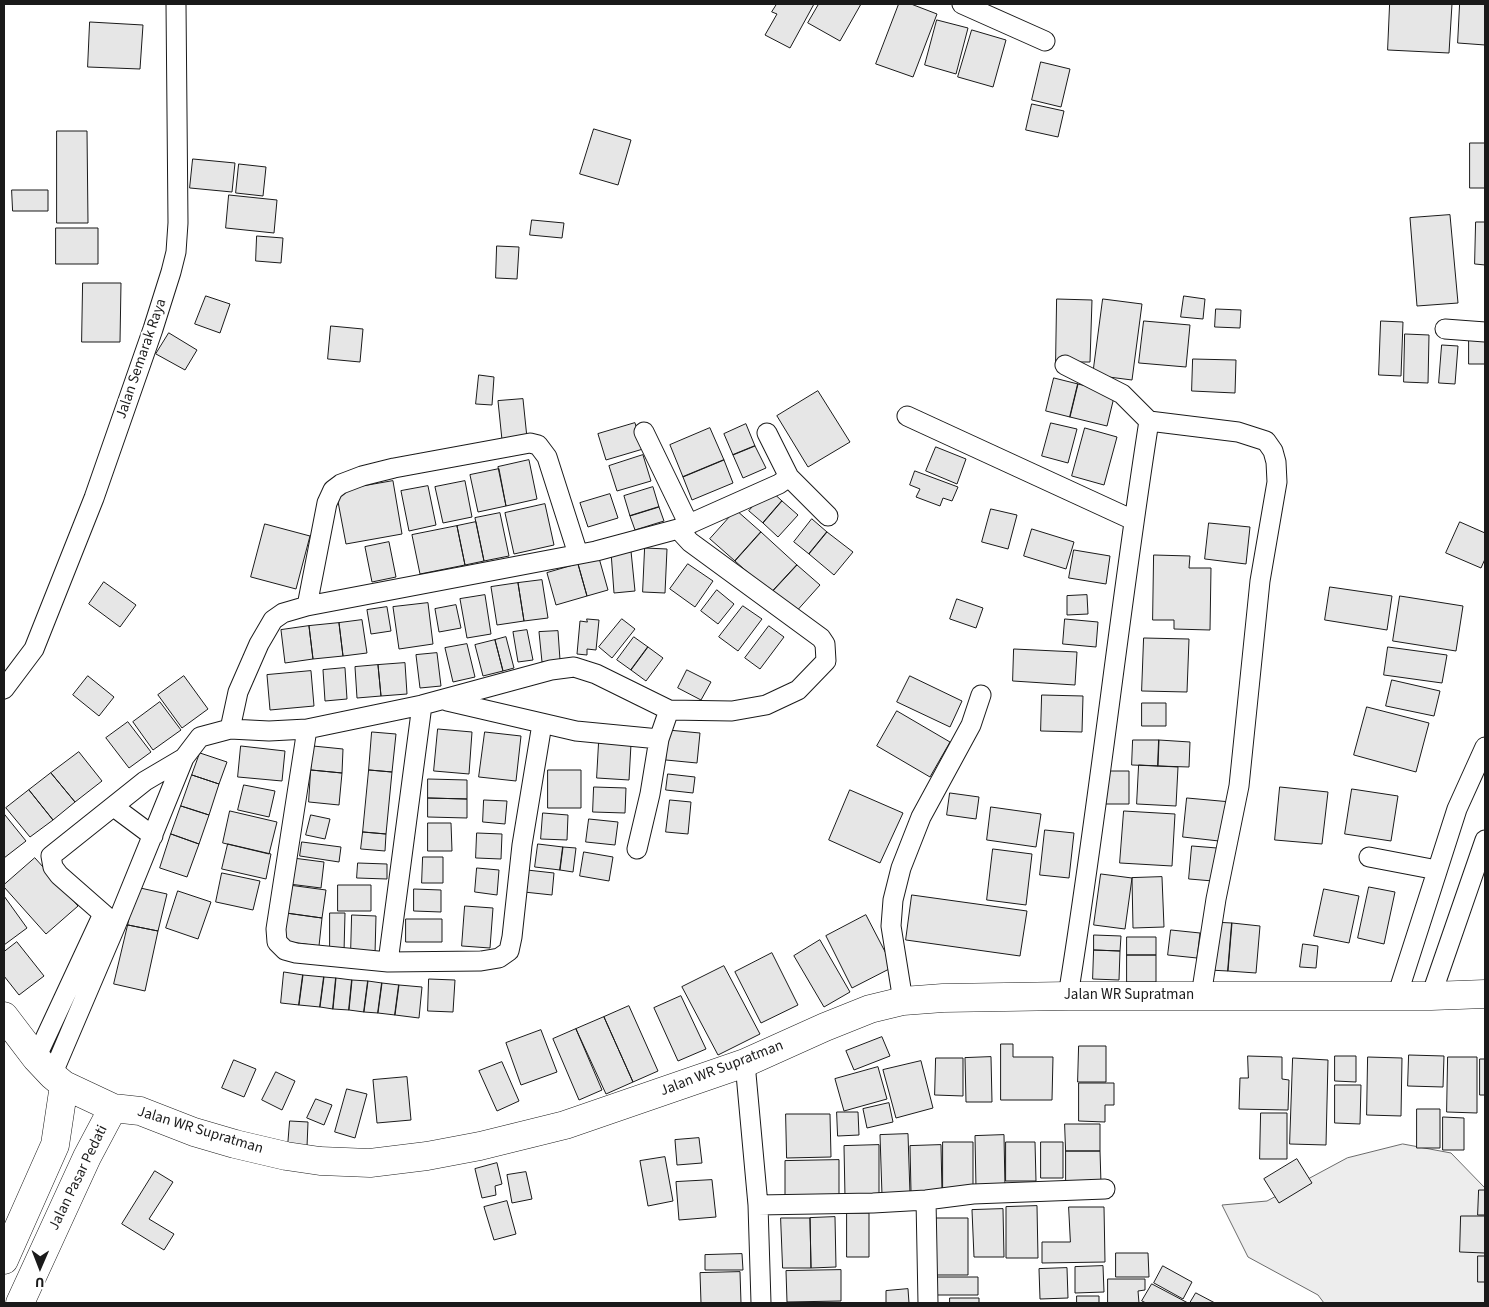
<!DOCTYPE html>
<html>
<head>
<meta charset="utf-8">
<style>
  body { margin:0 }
  #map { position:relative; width:1489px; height:1307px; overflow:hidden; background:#fff; font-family:"Source Sans 3",sans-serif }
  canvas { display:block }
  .frame { position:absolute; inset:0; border:5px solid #1a1a1a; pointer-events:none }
  .north { position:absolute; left:15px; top:1242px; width:50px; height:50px; -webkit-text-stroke:4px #fff; paint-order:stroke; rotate:181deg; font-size:14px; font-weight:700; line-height:20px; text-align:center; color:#1a1a1a }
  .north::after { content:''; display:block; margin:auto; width:18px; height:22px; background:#1a1a1a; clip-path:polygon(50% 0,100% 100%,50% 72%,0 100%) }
</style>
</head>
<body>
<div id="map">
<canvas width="1489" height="1307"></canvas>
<div class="frame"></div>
<div class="north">U</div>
</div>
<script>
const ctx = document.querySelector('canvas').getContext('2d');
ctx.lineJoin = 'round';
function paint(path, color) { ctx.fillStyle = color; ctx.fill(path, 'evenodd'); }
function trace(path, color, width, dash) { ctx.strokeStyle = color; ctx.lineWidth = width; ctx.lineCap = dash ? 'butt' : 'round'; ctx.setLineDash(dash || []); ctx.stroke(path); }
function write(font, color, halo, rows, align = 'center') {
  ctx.font = font + ' "Source Sans 3",sans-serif'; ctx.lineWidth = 4; ctx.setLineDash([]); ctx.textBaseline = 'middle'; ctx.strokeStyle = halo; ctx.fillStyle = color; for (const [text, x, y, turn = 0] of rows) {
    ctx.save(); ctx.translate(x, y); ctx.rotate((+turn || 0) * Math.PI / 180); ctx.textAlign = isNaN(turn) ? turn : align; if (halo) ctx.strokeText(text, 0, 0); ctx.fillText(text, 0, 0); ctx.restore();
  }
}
const built = new Path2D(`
  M1403,1144L1451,1153L1485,1188V1303H1324L1318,1295L1248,1257L1222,1205L1267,1201L1347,1158Z`);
paint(built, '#ededed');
trace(built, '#6a6a6a', 1);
const building = new Path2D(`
  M777,4H814L790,48L765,35L777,14L772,12Z
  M819,4H861L840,41L808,23Z
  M899,4H911L937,14L913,77L876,64Z
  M1390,4H1452L1449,53L1388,50Z
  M1460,4H1485V45L1458,43Z
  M937,20L968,28L956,74L925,65Z
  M90,22L143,25L140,69L88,67Z
  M972,30L1006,40L993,87L958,77Z
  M1041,62L1070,69L1061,107L1032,100Z
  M1032,104L1064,111L1058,137L1026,130Z
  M594,129L631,140L618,185L580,174Z
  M57,131H87L88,223H57Z
  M1470,143H1485V188H1470Z
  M193,159L235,163L232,192L190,188Z
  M239,164L266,167L263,196L236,193Z
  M12,190H48V211H13Z
  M229,195L277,200L274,233L226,228Z
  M1450,215L1458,303L1417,306L1410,218Z
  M532,220L564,223L562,238L530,235Z
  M1476,222H1485V265L1475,264Z
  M56,228H98V264H56Z
  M257,236L283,238L281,263L256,261Z
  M497,246L519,247L517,279L496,278Z
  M83,283H121L120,342H82Z
  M206,296L230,304L220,333L195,324Z
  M1184,296L1205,299L1203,319L1181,317Z
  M1057,299L1092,300L1090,362H1056Z
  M1103,299L1142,304L1132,380L1093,375Z
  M1216,309L1241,310L1240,328L1215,327Z
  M1144,321L1190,325L1186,367L1139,363Z
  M1381,321L1403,322L1401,376L1379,375Z
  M331,326L363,329L360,362L328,359Z
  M169,333L197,350L185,370L156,354Z
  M1405,334L1429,335L1428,383L1404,382Z
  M1469,334H1485V364H1469Z
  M1442,345L1458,346L1455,384L1439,383Z
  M1193,359L1236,360L1235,393L1192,391Z
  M479,375L494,377L492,405L476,404Z
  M1054,378L1078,384L1070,417L1046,411Z
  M1078,384L1115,393L1107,426L1070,417Z
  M818,391L850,442L808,467L777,416Z
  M523,399L527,438L502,440L498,401Z
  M635,423L643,449L606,460L598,434Z
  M1051,423L1077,429L1068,463L1042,456Z
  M746,424L755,446L733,455L724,434Z
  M710,428L724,460L683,477L670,445Z
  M1085,428L1117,437L1104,485L1072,476Z
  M755,446L766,468L743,478L733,455Z
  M936,447L966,459L957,484L926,471Z
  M643,455L651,481L617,491L609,466Z
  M529,460L537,499L506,506L498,467Z
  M724,460L733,483L692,500L683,477Z
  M499,469L506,506L478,512L470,475Z
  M915,471L958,487L952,501L943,498L940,506L916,497L920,489L910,485Z
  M393,481L402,534L346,544L336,491Z
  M465,481L472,517L443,523L435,487Z
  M428,486L436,525L409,531L401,491Z
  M653,487L659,507L630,516L624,496Z
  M769,489L782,501L763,523L749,511Z
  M610,494L618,518L588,527L580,503Z
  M782,501L798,515L778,537L763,523Z
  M545,504L554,545L514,554L505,513Z
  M659,507L664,521L635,530L630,516Z
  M991,509L1017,515L1008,549L982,542Z
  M736,510L761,532L735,561L710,539Z
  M500,513L509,556L484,561L475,518Z
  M812,519L827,532L809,554L794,542Z
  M476,522L484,561L465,565L457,526Z
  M1460,522L1485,533V559L1481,568L1446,553Z
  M1209,523L1250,527L1246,564L1205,559Z
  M265,524L310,536L296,589L251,577Z
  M457,526L465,565L420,574L412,535Z
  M1032,529L1074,542L1066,569L1024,556Z
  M761,532L797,565L771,593L735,561Z
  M827,532L853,552L834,575L809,554Z
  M389,542L396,577L372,582L365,547Z
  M645,548L667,549L665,593L643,592Z
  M1074,550L1110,556L1106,584L1069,578Z
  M631,551L635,591L614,593L611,552Z
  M1154,555L1190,556L1189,568H1211L1210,630L1174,629V620H1153Z
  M599,558L608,590L587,596L578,564Z
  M578,564L587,596L556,605L547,573Z
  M688,564L713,581L695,607L670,589Z
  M797,565L820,585L794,614L771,593Z
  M542,580L548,618L524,621L518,583Z
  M104,582L136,605L120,627L89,604Z
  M518,583L524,621L497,625L491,587Z
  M1330,587L1392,596L1387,630L1325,620Z
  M717,590L734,604L718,624L701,611Z
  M485,595L491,634L467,638L460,599Z
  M1087,595L1088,614L1067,615V596Z
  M1400,596L1463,606L1456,651L1393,641Z
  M957,599L983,608L976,628L950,619Z
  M428,603L433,644L399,649L393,607Z
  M456,605L461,628L439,632L435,609Z
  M743,606L762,619L738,651L719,637Z
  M387,607L391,631L371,634L367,610Z
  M587,619L599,620L596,650L587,649V655L577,654L580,621L587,622Z
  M622,619L635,629L612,658L599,647Z
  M1065,619L1098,622L1096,647L1063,644Z
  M362,620L367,653L343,656L339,623Z
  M339,623L343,656L313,659L309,626Z
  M309,626L313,659L285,663L281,630Z
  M769,626L784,637L760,669L745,658Z
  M527,630L533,660L518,662L513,632Z
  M558,631L560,660L542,662L539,632Z
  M506,637L514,668L503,671L495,640Z
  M634,637L648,647L631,670L617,660Z
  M1144,638L1189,639L1187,692L1142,691Z
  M495,640L503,671L483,676L475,645Z
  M467,644L475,677L453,682L445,648Z
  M648,647L663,658L646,681L631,670Z
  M1388,647L1447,655L1442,683L1384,675Z
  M1014,649L1077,652L1075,685L1013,681Z
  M437,653L441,686L420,688L416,655Z
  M405,663L407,694L381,696L378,665Z
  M378,665L381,696L357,698L355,667Z
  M345,668L347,699L325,701L323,670Z
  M687,670L711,682L701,700L678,688Z
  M311,671L314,706L270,710L267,675Z
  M88,676L114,697L99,716L73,695Z
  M184,676L208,709L182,728L158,695Z
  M910,676L962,701L950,727L897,702Z
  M1392,680L1440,691L1434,716L1386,706Z
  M1042,695L1083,696L1082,732L1041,731Z
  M160,702L181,730L153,750L133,722Z
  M1142,703H1166V726H1142Z
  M1367,707L1429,723L1416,772L1354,755Z
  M897,711L950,742L930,777L877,746Z
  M128,722L151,752L129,768L106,738Z
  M438,729L472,732L469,774L434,771Z
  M668,730L700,733L697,763L666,760Z
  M372,732L396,734L392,772L369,770Z
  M485,732L521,736L516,781L479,777Z
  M1133,740H1159L1158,766L1132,765Z
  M1159,740L1190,742L1189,767L1158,766Z
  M599,742L631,744L629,780L597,778Z
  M241,746L285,751L282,781L238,777Z
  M313,746L343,749L342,773L311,770Z
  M79,752L102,781L75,802L51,773Z
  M200,753L227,762L219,784L192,775Z
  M1139,765L1178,767L1176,806L1137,804Z
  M311,770L342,773L339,805L309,802Z
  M369,770L392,772L386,834L363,832Z
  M548,770H581V808H548Z
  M1105,771H1129V804H1104Z
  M51,773L75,802L53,820L29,790Z
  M668,774L695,777L693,793L666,790Z
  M192,775L219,784L209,815L181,806Z
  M428,779L467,780V799L428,798Z
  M244,785L275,791L269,817L238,810Z
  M594,787L626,788L625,813L593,812Z
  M1280,787L1328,792L1322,844L1275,840Z
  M1352,789L1398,796L1391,841L1345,834Z
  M29,790L53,820L30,837L6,808Z
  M850,790L903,813L880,863L829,840Z
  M950,793L979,797L976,819L947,815Z
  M428,798L467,799V818L428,817Z
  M1187,798L1231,802L1228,842L1183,837Z
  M484,800L507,801L505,824L483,822Z
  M670,800L691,802L688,834L666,832Z
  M181,806L209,815L199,844L171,834Z
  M991,807L1041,814L1036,847L987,840Z
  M230,811L277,822L269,854L223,843Z
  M1124,811L1175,814L1172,866L1120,863Z
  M543,813L568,815L567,840L541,839Z
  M5,815L26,841L4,858V816Z
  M311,815L330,819L325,839L306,835Z
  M589,819L618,822L615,845L586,842Z
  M428,823H451L452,851H428Z
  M1045,830L1074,833L1069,878L1040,875Z
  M363,832L386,834L385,851L361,849Z
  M477,833L502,834L501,859L476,858Z
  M171,834L199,844L187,877L160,868Z
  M302,842L341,847L339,862L300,856Z
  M228,844L271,854L266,879L222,869Z
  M538,844L563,847L560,870L535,867Z
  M1192,846L1217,848L1213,881L1189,879Z
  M563,847L576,848L573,872L560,870Z
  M993,849L1032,854L1026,905L987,900Z
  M584,852L613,857L609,881L580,876Z
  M423,857H443V883H422Z
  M35,858L78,906L46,934L4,887V885Z
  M293,858L324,862L321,888L289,884Z
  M358,863L387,864V879L357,878Z
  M477,868L499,870L497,895L475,892Z
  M527,870L554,873L552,895L524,892Z
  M222,873L260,881L253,910L216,902Z
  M1101,874L1132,878L1125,929L1094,925Z
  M1162,877L1164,927L1133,928L1132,878Z
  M289,885L326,890L322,918L286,913Z
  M338,885H371V911H338Z
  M136,887L167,894L158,931L128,925Z
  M1369,887L1395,892L1384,944L1358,938Z
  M414,889L441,890V912L414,911Z
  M1324,889L1359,896L1349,943L1314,936Z
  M178,891L211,902L198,939L166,928Z
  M912,895L1027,911L1020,956L906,940Z
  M4,896L27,928L4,945Z
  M465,906L493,908L490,948L462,946Z
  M286,913L322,918L319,946L283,941Z
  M330,913H345L344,952H330Z
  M352,915L376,916L375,954L351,953Z
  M866,915L893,967L852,988L826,936Z
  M406,919H442V942H406Z
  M1213,922L1232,923L1228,971L1209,970Z
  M1232,923L1260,926L1256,973L1228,971Z
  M128,925L158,931L145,991L114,984Z
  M1171,930L1200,933L1197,958L1168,955Z
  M1094,935L1121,936L1120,951L1094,950Z
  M1127,937H1156V955H1127Z
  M820,940L850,992L824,1007L794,956Z
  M17,942L44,976L19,995L4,976V952Z
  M1303,944L1318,946L1316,968L1300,967Z
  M1094,950L1120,951L1119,980L1093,979Z
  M772,953L798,1005L761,1023L735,972Z
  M1127,955H1156V982H1127Z
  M724,966L760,1034L718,1055L682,987Z
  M284,972L303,975L299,1005L281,1003Z
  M303,975L324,977L320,1007L299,1005Z
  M324,977L336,978L333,1009L320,1007Z
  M336,978L352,980L349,1010L333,1009Z
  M429,979L455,980L453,1012L428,1011Z
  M352,980L368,981L364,1012L349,1010Z
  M368,981L382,983L378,1013L364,1012Z
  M382,983L399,985L395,1015L378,1013Z
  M399,985L422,987L419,1018L395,1015Z
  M681,996L706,1049L678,1061L654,1008Z
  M629,1006L658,1071L633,1082L604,1017Z
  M604,1017L633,1082L606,1094L576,1029Z
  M576,1029L602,1090L579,1100L553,1039Z
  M541,1030L557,1072L521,1085L506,1043Z
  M882,1037L890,1056L854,1070L846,1051Z
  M1001,1044H1013V1057H1053L1052,1100H1001Z
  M1079,1046H1106V1082H1078Z
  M1409,1055L1444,1056L1443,1087L1408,1086Z
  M1248,1056L1282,1057V1079L1289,1080L1288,1110L1239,1109L1240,1078H1248Z
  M1335,1056H1356V1082L1335,1081Z
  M991,1057L992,1102H966L965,1058Z
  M1368,1057L1402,1058L1401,1116L1367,1115Z
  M1448,1057H1477V1113L1447,1112Z
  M936,1058H963V1096L935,1095Z
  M1293,1058L1328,1060L1326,1145L1290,1144Z
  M1480,1059H1485V1095H1480Z
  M234,1060L256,1069L244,1097L222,1088Z
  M921,1061L933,1108L896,1118L883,1070Z
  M502,1062L519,1101L497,1111L479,1071Z
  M878,1067L887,1099L844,1111L835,1079Z
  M276,1072L295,1081L282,1110L262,1100Z
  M407,1077L411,1120L377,1123L373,1080Z
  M1079,1083H1114V1105H1105V1122L1079,1121Z
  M1335,1085H1361L1360,1124L1335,1123Z
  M347,1089L367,1094L355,1138L335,1132Z
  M316,1099L332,1105L324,1125L307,1118Z
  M889,1103L893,1122L867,1128L863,1109Z
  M1417,1109H1440V1148H1417Z
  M837,1112H858L859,1135L838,1136Z
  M1261,1113H1287V1159H1260Z
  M786,1114H830L831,1157L787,1158Z
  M1443,1117L1464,1118V1150H1443Z
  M290,1121L308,1122L307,1147L288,1146Z
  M1065,1124H1100V1151H1066Z
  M908,1134L910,1194L882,1195L880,1135Z
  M1004,1135L1005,1188H976L975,1136Z
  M699,1138L702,1163L677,1165L675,1140Z
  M943,1142H973V1189L943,1190Z
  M1006,1142H1035L1036,1181H1006Z
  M1041,1142H1063V1178H1041Z
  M879,1145V1196L845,1197L844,1146Z
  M941,1145L942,1192H911L910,1146Z
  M1066,1151H1100L1101,1184H1066Z
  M665,1157L673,1201L648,1206L640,1161Z
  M1297,1159L1312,1183L1279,1203L1264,1179Z
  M839,1160V1198L785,1199V1161Z
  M497,1163L502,1184L495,1186L496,1195L482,1198L475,1169Z
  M155,1171L173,1182L149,1219L174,1234L164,1250L122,1224Z
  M526,1172L532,1199L512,1203L507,1175Z
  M712,1180L716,1217L679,1220L676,1182Z
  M1479,1190H1485V1215H1478Z
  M507,1201L516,1234L494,1240L484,1207Z
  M1037,1206L1038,1258H1006V1207Z
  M1069,1207H1104L1105,1262L1042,1263V1242H1070Z
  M1003,1209L1004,1257H974L972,1210Z
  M847,1213H869V1257H847Z
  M1461,1216H1485V1253L1460,1252Z
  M835,1217L836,1267L811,1268L810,1218Z
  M781,1218H810L811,1268H783Z
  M936,1218H968V1275H936Z
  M1116,1253H1148L1149,1277H1116Z
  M742,1254L743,1270H705V1255Z
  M1478,1256H1485V1282H1478Z
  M1103,1266L1104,1292L1075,1293V1267Z
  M1163,1266L1192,1282L1183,1299L1154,1283Z
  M1067,1268L1068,1298L1040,1299L1039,1269Z
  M841,1270V1301L787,1302L786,1271Z
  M740,1272L741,1303H701L700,1273Z
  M935,1277H978V1295H935Z
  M1108,1279H1145V1290L1138,1291L1139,1303H1108Z
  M1152,1284L1188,1303H1146L1142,1301Z
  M908,1289L909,1303H886V1291Z
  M1196,1293L1215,1303H1190Z
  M1077,1296H1099V1303H1077Z
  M950,1298H979V1303H950Z`);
paint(building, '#e6e6e6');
trace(building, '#1a1a1a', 1);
const street = new Path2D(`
  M962,4L1045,41
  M1445,329L1485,332
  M1065,365L1122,394L1149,421C1119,612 1099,805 1068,996
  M907,416L1133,520
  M1149,421L1238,432L1266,441L1273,451L1276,462L1277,482L1260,581L1239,786L1216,899L1201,996
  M644,432L689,525
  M767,433L789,477L828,516
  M307,606L327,503L333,490L341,484L362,476L394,468L530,443L538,445L547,457L578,554
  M4,689L34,649L94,498L153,329L171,272L176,252L178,223L176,4
  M447,701L576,731L659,739
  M230,729L238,692L259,644L273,620L283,613L307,606L596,551L678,529
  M307,729L276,929L277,942L285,950L296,953L388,962L481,961L499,958L509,951L512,937L522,845L542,724
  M114,807L153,836
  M637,849L650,794L659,739L669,710
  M1369,857L1437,870
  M116,925L59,875L53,867L51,856L145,781L184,758
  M388,962L422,705
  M1397,996L1457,809L1485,747
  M1431,996L1485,840
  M903,1001L891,926L893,900L901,868L921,817L971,725L981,695
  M36,1058L103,914
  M745,1063L758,1205L761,1303
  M52,1075L116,925L184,758L200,737L230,729L269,731L307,729L422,705L551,670L574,667L596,674L669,710L732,711L766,705L798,690L826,661L825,644L821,638L690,542L678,529L779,484L789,477
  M926,1200L928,1303
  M758,1205L873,1203L926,1200L973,1194L1105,1189`);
const highway = new Path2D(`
  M4,1016L36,1058L52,1075L64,1085L113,1108L140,1111L194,1132L235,1144L286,1156L320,1161L370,1163L427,1156L480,1146L565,1125L745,1063L825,1027L870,1009L903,1001L943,998L1068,996H1431L1485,994
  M4,1260L55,1145L64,1085
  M20,1303L87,1157L113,1108`);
trace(street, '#1a1a1a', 21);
trace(highway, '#1a1a1a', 29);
trace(street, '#fff', 19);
trace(highway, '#fff', 28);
write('15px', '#1a1a1a', '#fff', [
  ["Jalan Semarak Raya",142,359,-71],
  ["Jalan WR Supratman",1129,996],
  ["Jalan WR Supratman",722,1069,-21],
  ["Jalan WR Supratman",200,1131,17],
  ["Jalan Pasar Pedati",79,1178,-64]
]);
</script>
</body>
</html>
